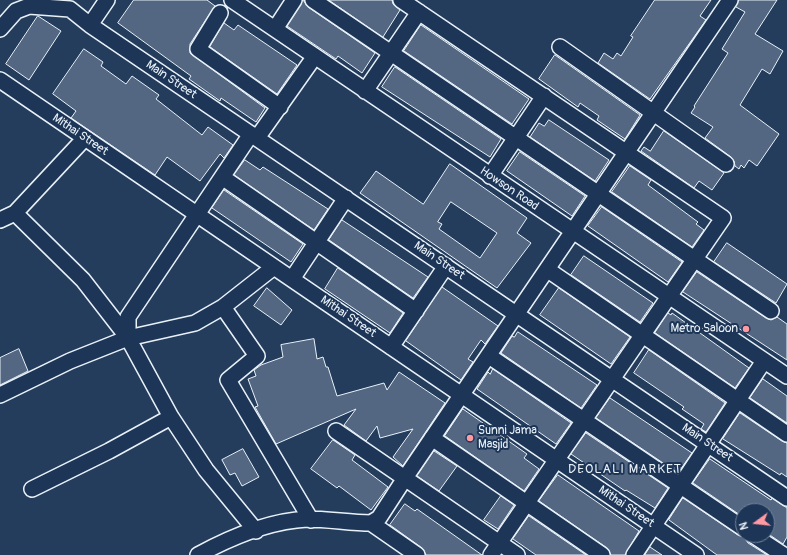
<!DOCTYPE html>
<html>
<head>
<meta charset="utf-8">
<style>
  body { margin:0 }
  #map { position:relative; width:787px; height:555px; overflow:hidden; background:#253d5d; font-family:Pangolin,sans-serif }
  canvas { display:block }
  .north { position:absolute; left:735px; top:503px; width:40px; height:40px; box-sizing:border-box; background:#1d3557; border:1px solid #6e8097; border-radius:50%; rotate:255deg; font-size:11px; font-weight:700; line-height:16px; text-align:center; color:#e8f1f8 }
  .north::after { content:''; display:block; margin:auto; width:14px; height:18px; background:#ff9aa2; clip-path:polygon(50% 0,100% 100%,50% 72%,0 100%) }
</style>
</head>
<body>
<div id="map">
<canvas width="787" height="555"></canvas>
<div class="north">N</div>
</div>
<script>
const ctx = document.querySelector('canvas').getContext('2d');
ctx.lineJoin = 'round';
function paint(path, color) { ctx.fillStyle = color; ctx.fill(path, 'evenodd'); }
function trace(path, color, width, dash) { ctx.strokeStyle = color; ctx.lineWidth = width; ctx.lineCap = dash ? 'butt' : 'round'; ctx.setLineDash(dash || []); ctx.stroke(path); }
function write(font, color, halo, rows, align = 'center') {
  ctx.font = font + ' Pangolin,sans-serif'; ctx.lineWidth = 4; ctx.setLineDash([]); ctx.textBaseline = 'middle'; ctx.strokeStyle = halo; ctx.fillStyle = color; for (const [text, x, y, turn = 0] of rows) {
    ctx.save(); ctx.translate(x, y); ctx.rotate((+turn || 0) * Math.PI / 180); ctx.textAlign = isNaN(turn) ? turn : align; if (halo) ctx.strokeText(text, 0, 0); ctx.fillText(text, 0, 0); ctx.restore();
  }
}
const building = new Path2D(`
  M134,0H207L215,6L190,44V53L265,108L256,122L221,98L220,101L189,79L191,76L118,23Z
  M303,0L308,7L375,53L362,73L338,56L336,59L287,26Z
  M329,0H392L393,4L400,10L383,37Z
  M655,0H711L700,16L706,20L650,99L598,63L604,53L613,59L617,53L621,56L633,37L631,36Z
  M739,0H777L755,34L783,51L770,74L762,69L740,105L779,134L757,166L749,160L744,168L741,165L739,169L735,166L734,161L731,157L705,138L713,127L691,113L695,107L694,106L728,53L722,49L745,12L736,7Z
  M38,16L61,31L29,80L6,64Z
  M224,23L234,30L238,25L297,65L277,94L210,47Z
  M421,25L529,99L512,124L404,51Z
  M84,49L103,62L101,66L126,84L132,76L159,95L156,99L202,135L208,127L233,145L224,158L220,154L200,181L167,157L155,175L71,118L76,111L53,94Z
  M555,55L640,115L625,139L597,120L599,116L580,103L578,107L539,79Z
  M395,67L501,139L490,157L382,87Z
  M549,120L609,160L595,181L530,137L539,123L544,126Z
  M664,131L724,173L712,190L699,181L694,188L641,151L644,147L650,151Z
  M520,152L585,196L572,216L507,171Z
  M245,160L260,170L263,167L328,209L314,230L234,175Z
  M450,164L527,218L517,233L531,243L497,288L360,193L376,171L423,204ZM451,202L497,233L480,258L439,229L442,224L438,222Z
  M630,166L651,180L648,185L698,222L696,224L704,230L692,247L612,192Z
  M224,190L303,244L291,262L212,208Z
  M602,207L682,262L668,282L588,226Z
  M342,220L428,277L413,298L329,240Z
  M727,243L787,284L776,303L714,262Z
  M584,256L653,303L640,322L571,275Z
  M338,268L403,313L390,333L325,289Z
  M697,272L766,318L771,320L777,317L787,324V360L683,292Z
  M442,287L498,326L485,344L481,340L468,359L473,362L461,380L406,341Z
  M267,288L292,310L281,325L254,306Z
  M559,288L630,337L611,364L540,315Z
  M668,313L671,315L672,313L749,368L735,388L655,333Z
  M518,332L597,385L581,408L501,353L512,336L514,337Z
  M314,339L317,359L323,357L326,367H328L337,396L384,383L387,390L399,372L445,403L403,466L393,457L413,429L380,438L377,426L366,441L344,425L356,409L276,444L255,407L258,406L248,379L256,376L254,370L261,365L283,357L281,345Z
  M19,349L28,371L0,385V358Z
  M649,350L725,403L706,432L701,429L704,424L682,409L684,407L634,373Z
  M493,369L571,423L556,444L477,389L488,372L490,374Z
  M763,379L787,396V423L750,398Z
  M610,398L692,453L678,473L596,418Z
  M463,409L527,454L524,458L539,469L524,491L445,436Z
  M740,413L782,441L787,443V477L781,473L780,475L723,439Z
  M586,433L668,488L655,508L626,490L625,491L571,454Z
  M333,440L355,455L352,460L388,487L371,510L339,486L337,488L311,469Z
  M243,449L259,477L242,486L235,473L230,475L222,460Z
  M434,451L457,466L439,491L417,476Z
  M710,459L771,500L772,498L787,508V537L783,544L767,533V511H743V517L693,483Z
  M558,475L639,531L625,555H611L607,548L539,501Z
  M501,496L514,505L498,529L484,520Z
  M683,498L738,535L744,537L748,543L767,555H717L669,520Z
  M405,504L415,511L417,509L482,555H426L422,548L390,525Z
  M529,516L586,555H536L513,539Z
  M650,547L662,555H645Z`);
paint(building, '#536782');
trace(building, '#e8f1f8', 1);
const minor = new Path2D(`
  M232,0L787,376
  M313,0L771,311
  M401,0L723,218L491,555
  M220,13L198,49L280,107
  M90,25L107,0
  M0,29L16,11L29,6L70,9L90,25L787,498
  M275,29L294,0
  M560,47L726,164
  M0,80L696,555
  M365,91L419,12
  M257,138L315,56
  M490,176L544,96
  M222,177L416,311
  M15,213L83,280L128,338L171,417L206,470L256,531
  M0,220L15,213L85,138
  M548,270L787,434
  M292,279L346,198
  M223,307L257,356L228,380L311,520
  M128,338V317L251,134
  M391,347L446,266
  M489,356L743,528
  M0,395L70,361L128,338L195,323L223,307L274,267
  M336,431L517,555
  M432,438L602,555
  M32,489L109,451L171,417
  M371,523L417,555
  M753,535L782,554
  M198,555C231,537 269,521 307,519C329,519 350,523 371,523L379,518L405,478L730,0
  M634,555L764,361`);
trace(minor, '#e8f1f8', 18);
trace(minor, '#1d3557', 15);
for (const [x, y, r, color] of [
  [746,329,4,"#ff9aa2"],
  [470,438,4,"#ff9aa2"]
]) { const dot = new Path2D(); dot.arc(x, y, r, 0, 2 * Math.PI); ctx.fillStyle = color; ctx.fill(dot); trace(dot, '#1d3557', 1.5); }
write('12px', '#e8f1f8', '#1d3557', [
  ["Main Street",171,80,34],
  ["Mithai Street",80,135,34],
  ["Howson Road",509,189,34],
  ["Main Street",439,261,34],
  ["Mithai Street",348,317,34],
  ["Main Street",707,443,34],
  ["Mithai Street",626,507,34]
]);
write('12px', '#e8f1f8', '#1d3557', [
  ["Metro Saloon",738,329],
  ["Sunni Jama",478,431,"left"],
  ["Masjid",478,445,"left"]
], 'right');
ctx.letterSpacing = '1px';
write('13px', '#e8f1f8', '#1d3557', [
  ["DEOLALI MARKET",625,470]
]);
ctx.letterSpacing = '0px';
</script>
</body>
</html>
